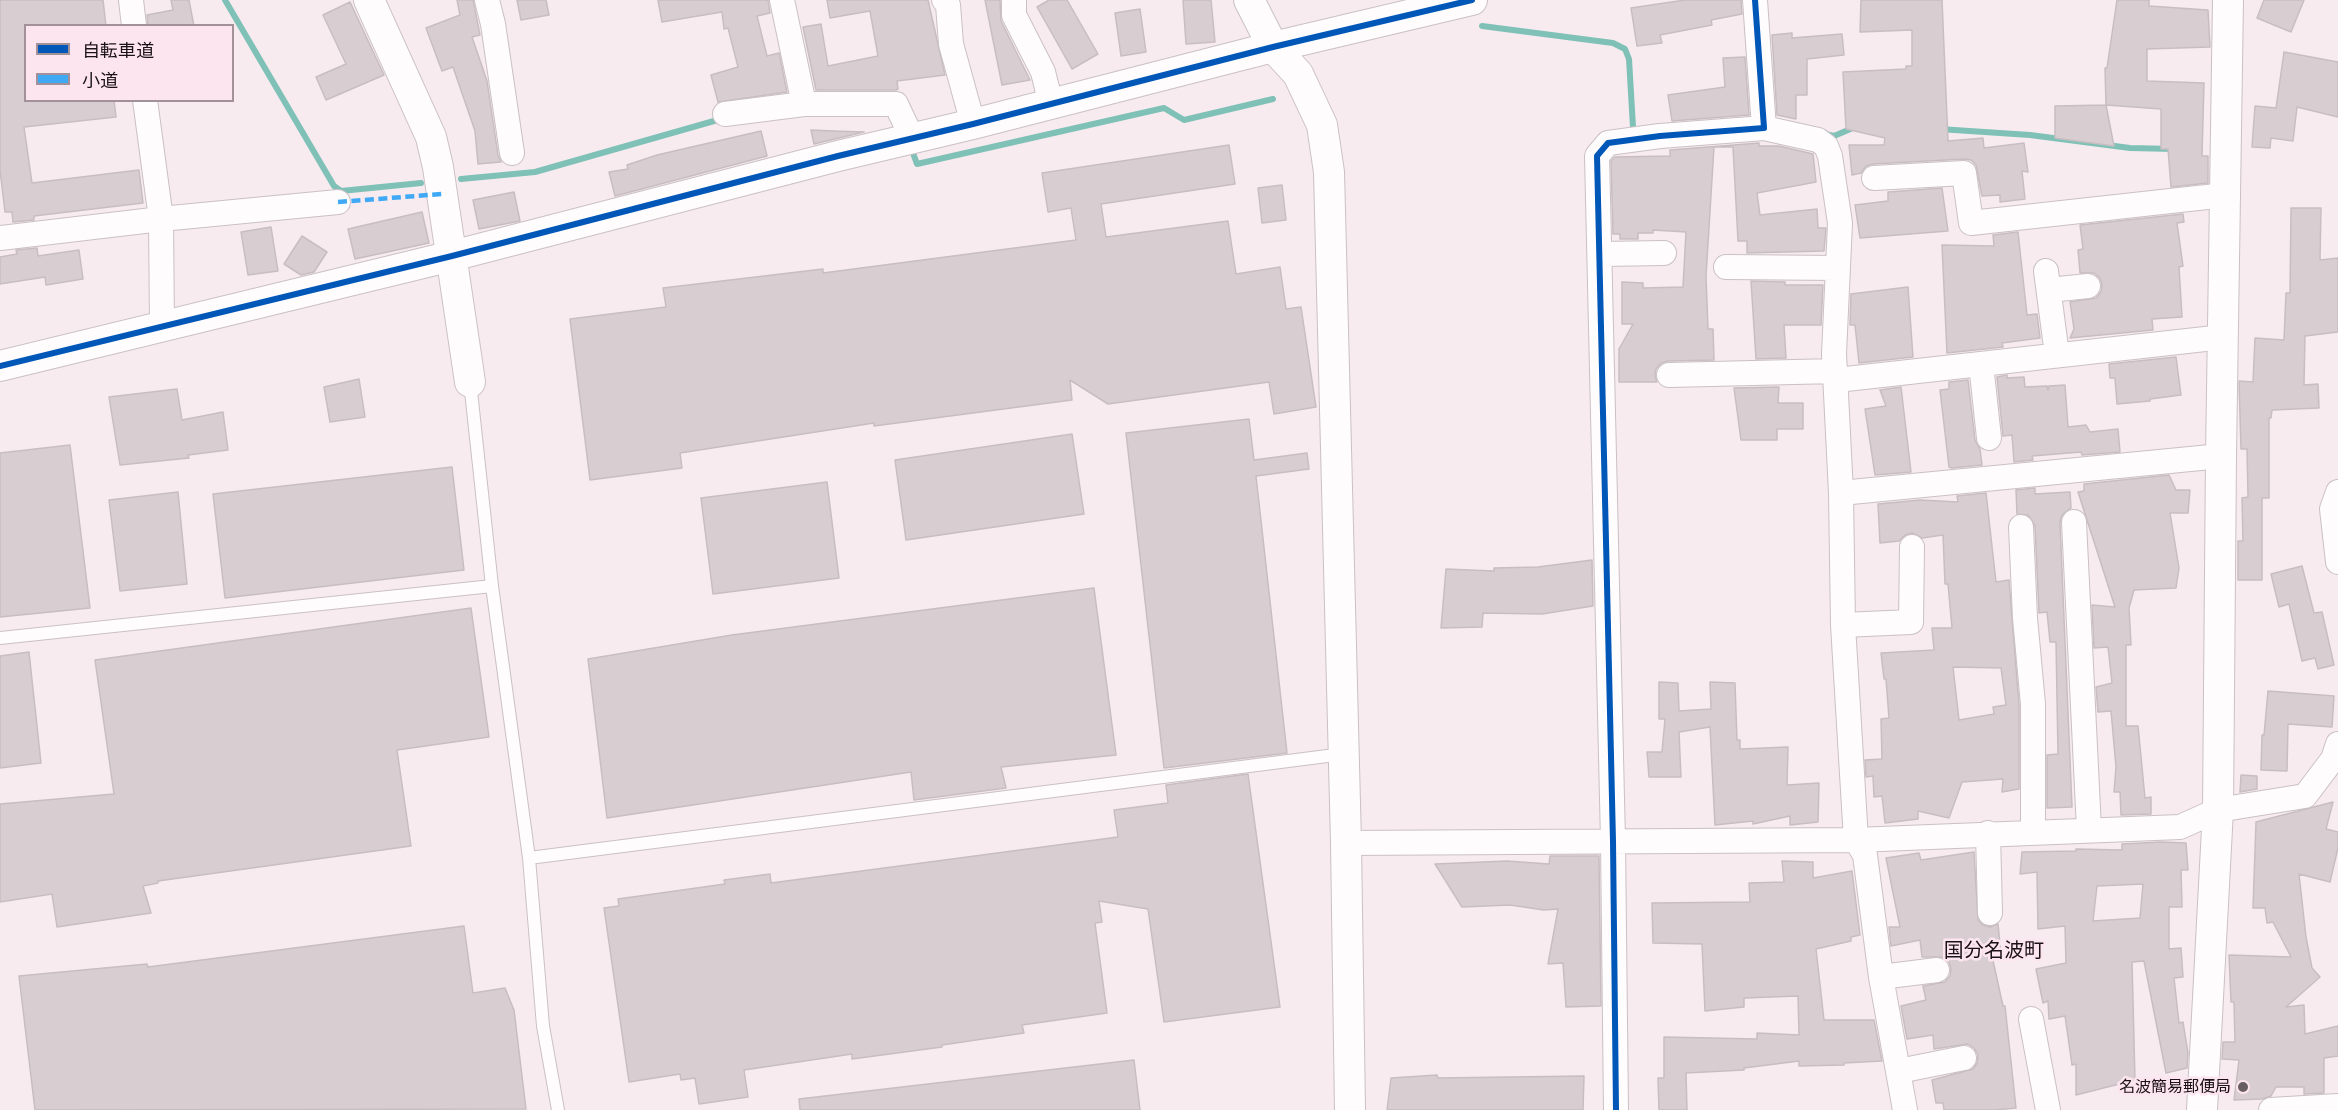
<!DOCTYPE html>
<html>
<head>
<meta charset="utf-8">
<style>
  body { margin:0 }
  #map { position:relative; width:2338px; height:1110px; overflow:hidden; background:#f7ebf0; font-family:Mulish,"Noto Sans JP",sans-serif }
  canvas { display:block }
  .legend { position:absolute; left:24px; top:24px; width:210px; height:78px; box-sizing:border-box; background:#fde5ef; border:2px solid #a29198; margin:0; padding:8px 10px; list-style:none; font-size:18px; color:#1a1216 }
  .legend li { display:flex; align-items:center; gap:12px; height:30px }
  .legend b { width:30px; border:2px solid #a29198 }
</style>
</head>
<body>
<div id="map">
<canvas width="2338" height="1110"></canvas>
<ul class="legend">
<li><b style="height:8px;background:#0057b8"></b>自転車道</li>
<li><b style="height:8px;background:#3fa9f5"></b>小道</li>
</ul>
</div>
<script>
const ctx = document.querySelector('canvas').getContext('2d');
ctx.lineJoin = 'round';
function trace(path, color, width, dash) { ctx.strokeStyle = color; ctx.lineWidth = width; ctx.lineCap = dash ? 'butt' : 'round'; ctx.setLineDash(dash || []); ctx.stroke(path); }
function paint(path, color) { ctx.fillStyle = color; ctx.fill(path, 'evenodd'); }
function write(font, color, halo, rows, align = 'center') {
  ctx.font = font + ' Mulish,"Noto Sans JP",sans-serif'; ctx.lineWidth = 5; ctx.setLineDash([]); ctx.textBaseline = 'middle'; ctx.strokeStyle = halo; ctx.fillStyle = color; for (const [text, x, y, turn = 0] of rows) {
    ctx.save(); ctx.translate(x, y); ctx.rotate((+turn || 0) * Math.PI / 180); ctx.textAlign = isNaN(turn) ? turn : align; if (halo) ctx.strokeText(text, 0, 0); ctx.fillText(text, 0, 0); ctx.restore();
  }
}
trace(new Path2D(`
  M225,0L334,186L341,191L421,183
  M1482,26L1613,43L1625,49L1629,59L1633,127L1638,132
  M1939,129L2030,135L2130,148L2174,149
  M1825,134L1834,136L1855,127
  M913,153L917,164L1164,108L1184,120L1273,99
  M461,179L535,172L721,119`), '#7fc1b6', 6);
const building = new Path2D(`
  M0,0H103L106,26H26V100H114L116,117L24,127L32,183L139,170L143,203L34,216V220L13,222L12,212H5L0,170Z
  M171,0H189L194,26H148L147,15L173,10Z
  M457,0H473L480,35L472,37L487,81L498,155L501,162L478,164L475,131L453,67L442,71L426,28L460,15Z
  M517,0H546L549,15L521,20Z
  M658,0H768L770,13L757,16L767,56L779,53L787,92L718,102L711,75L738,67L728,28L724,29L722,12L662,22Z
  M827,0H928L945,75L897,81L898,89L896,90H816L803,27L821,24L828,66L878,56L870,11L830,18Z
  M985,0H1000L1001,21L1030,80L1002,85Z
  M1049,0H1067L1098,54L1072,69L1037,7Z
  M1183,0H1211L1215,42L1186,44Z
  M1685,0H1741L1742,14L1711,20L1712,25L1660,35L1662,43L1637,46L1631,8Z
  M1861,0H1942L1948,141L1983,138L1984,148L2024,143L2028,172L2022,171L2025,199L2000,202V195L1982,196L1976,165L1971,160L1964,159L1873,164L1866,166L1861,173L1852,175L1849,145H1884L1885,138L1846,129L1843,72L1906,69V66H1912V30L1860,32Z
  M2117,0H2149V6L2208,10L2210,47L2147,49V81L2204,83L2202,156H2208V183L2171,187L2168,149H2161V109L2106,105L2105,68H2107Z
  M2264,0H2304L2291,32L2257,18Z
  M350,2L384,75L326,100L316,77L346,64L323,15Z
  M1140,9L1146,52L1121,56L1115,13Z
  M1792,33V38L1842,34L1844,55L1807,59V95H1796V119L1777,115L1772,35Z
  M2284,52L2338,62V117L2297,107L2293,141L2271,138L2270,148L2252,147L2255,106L2276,108Z
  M1745,57L1749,115L1672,121L1668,95L1725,87L1723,58Z
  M2106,105L2114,146L2055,138V106Z
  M811,130L833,131L864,132L814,144Z
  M761,131L767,156L615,196L609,172L628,169L627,165L657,155Z
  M1759,143V146H1779L1813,154L1816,182L1757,193L1760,215L1817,209L1818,228H1826L1824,251L1747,253V241H1738L1733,147H1714L1706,276L1708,329H1713L1714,360L1668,361L1661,363L1656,369L1655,376L1657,382H1619V349L1633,324H1622V282L1643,283V288L1683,287L1686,232L1653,230V233H1638V239H1620V234H1613L1611,161L1615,157L1670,156V150Z
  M1229,145L1235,184L1101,204L1106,237L1228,221L1236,274L1280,267L1286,309L1301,307L1316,407L1274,414L1269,382L1108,404L1070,380L1072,400L874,426V423L680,453L682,468L590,480L570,319L666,307L663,288L823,269V273L1076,240L1071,208L1048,212L1042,173Z
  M1282,185L1286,220L1262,223L1258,188Z
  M1942,188L1948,231L1860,238L1855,205L1888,201V192Z
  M514,192L520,221L479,229L473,200Z
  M2291,208H2321L2320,260L2338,258V332L2305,336L2304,385L2318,384L2319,408L2272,410L2271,418H2269V498H2262V580H2238V541H2243L2242,498L2248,497L2247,449H2241L2239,381L2253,382L2255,338L2284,340L2286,293H2290Z
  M422,212L429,243L355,259L348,229Z
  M2183,214L2184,222L2177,223L2183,266L2179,267L2182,317L2152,319L2153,330L2070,338L2074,329L2070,302L2096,298L2101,292L2102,285L2100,278L2094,273H2080L2078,250L2083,249L2080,225Z
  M271,227L278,271L248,275L241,232Z
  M2018,232L2027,315L2037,314L2040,338L2002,343L2003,347L1947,353L1942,245L1994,246L1993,235Z
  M302,236L327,252L314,272L301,275L284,264Z
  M37,248L38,256L79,250L83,279L46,285L45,277L0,284V257L17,254L16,250Z
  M1751,281L1785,282V285H1823L1821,325H1784L1786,358L1756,359Z
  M1908,287L1913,357L1859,363L1855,325H1850L1851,294Z
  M2176,357L2181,395L2150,399V401L2117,404L2115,378H2110L2109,364Z
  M2007,375V378L2024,377L2025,387L2047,386L2048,390L2049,386L2065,385L2068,427L2086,425L2090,432L2118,429L2120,452L2082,455L2081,452L2032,456L2033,460L2014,462L2012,435L2003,436L1997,377Z
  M359,379L365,417L330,422L324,387Z
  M1968,380L1975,440L1980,449L1982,465L1952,468L1949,467L1940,390L1949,389V382Z
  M1779,387L1778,403H1803V429H1777V440H1741L1734,388Z
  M1901,387L1911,472L1875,475L1865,409L1886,406L1880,390Z
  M177,389L182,420L223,412L228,450L188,455L189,458L120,465L109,397Z
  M1249,419L1254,460L1307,453L1309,469L1256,476L1287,753L1164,768L1126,433Z
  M1072,434L1084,514L906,540L895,460Z
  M70,445L90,608L0,617V453Z
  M452,467L464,570L225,598L213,494Z
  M2169,475L2176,490H2190L2188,513H2170L2179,568L2176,588L2134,590L2129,608L2131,645H2126V726H2138L2145,798L2151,797V814L2121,815L2120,792H2114L2116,767L2111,711L2098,712L2096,687L2112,683L2108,647L2094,648L2092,605L2115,607L2078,492L2084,491V484Z
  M827,482L839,578L713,594L701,498Z
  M2035,488V494L2070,492L2071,508L2062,515L2060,523L2072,807L2047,808V755L2058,754L2056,642H2050L2047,612L2039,613L2035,526L2028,515L2017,514L2016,490Z
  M178,492L187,584L120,591L109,500Z
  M1986,493L1996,582L2009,580L2019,705V789L2002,792L2003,779L1962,782L1949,818L1918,811V819L1885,823L1882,796L1874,797L1873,776L1866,777L1865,760L1882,759L1881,719L1889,718L1886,679H1884L1881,653L1934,650L1932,628H1952L1948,584H1945L1943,535L1922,538L1912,533L1905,535L1899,541L1880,543L1878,504L1920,500L1958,502L1957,496ZM1953,667L2001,668L2006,705L1993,707L1994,714L1959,720Z
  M1592,560L1593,606L1542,614L1483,613L1482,627L1441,628L1446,569L1494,571V568L1538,567Z
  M2302,566L2314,613L2322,612L2334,665L2318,669L2315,658L2302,661L2289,604L2279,607L2271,574Z
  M1094,588L1116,755L1001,767L1006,788L914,800L911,772L607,818L588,659L732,635Z
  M471,608L489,737L397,750L411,846L158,881V883L143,886L151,913L57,927L52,894L0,902V804L114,794L95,660Z
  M29,652L41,763L0,768V656Z
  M1659,682L1678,683L1679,711L1711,709L1710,682L1735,683L1737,740H1740V749L1788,747L1787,785L1819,783L1818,822L1790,825V816L1753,824V821L1715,825L1710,727L1679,732L1681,777H1649L1647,752H1662L1665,719H1659Z
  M2268,691L2334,696L2332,727L2288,724L2287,771L2261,770L2262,735H2264Z
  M1248,774L1280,1007L1164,1022L1148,909L1099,901L1102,922L1095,923L1107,1013L1022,1025L1024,1033L942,1045V1047L852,1059V1054L744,1070L748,1097L699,1104L695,1078L681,1080L680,1074L629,1082L604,908L619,906L618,899L725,884L724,880L770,874L771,883L1118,837L1114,810L1168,803L1166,785Z
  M2241,775L2257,776V789L2240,792Z
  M2333,802L2326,829L2338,832V848L2330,882L2299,874L2306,937L2312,968L2320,977L2286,1007L2304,1005L2305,1034L2338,1026V1056L2324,1058V1093L2304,1094V1087H2276L2271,1096L2262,1099L2234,1100L2239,1060L2222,1059L2223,1042H2235L2234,1002H2231L2229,955L2291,957L2273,922L2267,923L2265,908H2253L2256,822Z
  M2161,842L2186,843L2188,870H2181L2182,907H2169V949L2181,948L2183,977L2174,978L2179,1023L2183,1022L2188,1053L2187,1068L2166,1073L2144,961L2132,962L2135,1080L2076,1095V1064L2072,1065L2065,1016L2049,1019L2048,1001L2043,1003L2036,969L2066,963L2065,926L2038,929L2037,872L2020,874L2022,852L2076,851V849L2122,850V844ZM2143,884L2140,918L2093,921L2097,886Z
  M1974,852L1978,920L1983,925L1990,927L1998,924L2001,954L1992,956L2003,1006H2005L2016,1108L1995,1110H1944L1943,1103H1936L1932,1080L1973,1069L1977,1063L1978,1055L1974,1048L1968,1044L1934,1049L1933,1035L1907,1039L1901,1006L1926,1000L1923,986L1945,982L1950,976L1951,969L1949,962L1942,957H1922L1920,940L1891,946L1889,927H1900L1886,858L1919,853L1921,860Z
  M1550,856H1599L1601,1006L1566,1007L1563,963L1548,964L1558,909L1544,910L1510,905L1462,907L1435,864L1507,861L1549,864Z
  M1782,861L1813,862V878L1852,871L1860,935L1851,937V941L1816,949L1824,1020H1874L1882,1061L1844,1063V1065L1799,1066V1061L1744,1068V1070L1686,1073L1687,1110H1659L1658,1078H1664V1037L1757,1039V1033L1799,1035L1798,996L1744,998V1007L1705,1011L1702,944L1653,943L1652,903L1750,902L1749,883L1784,882Z
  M464,926L473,993L505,988L514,1010L526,1109L35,1110L19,976L147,964L148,967Z
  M1134,1060L1140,1110H800L799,1099Z
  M1437,1075L1438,1078L1584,1076L1583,1110H1387L1391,1078Z`);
paint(building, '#d8ced2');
trace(building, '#c8bec2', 1.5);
const service = new Path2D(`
  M470,382L492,586L529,858L543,1026L558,1110
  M0,638L492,586
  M529,858L1343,754`);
const minor = new Path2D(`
  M131,0L134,26
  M487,0L493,24L512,153
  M782,0L804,104H896L912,138
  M944,0L948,5L951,44L973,124
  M1014,0V15L1043,72L1051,104
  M145,100L161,219L162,327
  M725,114L804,104
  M1764,128L1818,140L1826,146L1830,156L1840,223L1834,354L1841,493L1843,625L1856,840L1865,855L1881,977L1905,1110
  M1874,178L1964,173L1971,223L2225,195
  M0,238L161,219L338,202
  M1601,254L1664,253
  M1726,267L1837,268
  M2046,271L2057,355
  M2049,290L2088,286
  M1981,364L1989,438
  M1669,375L1836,371
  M1837,380L2223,337
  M2338,492L2332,509L2338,562
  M1841,493L2221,456
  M2074,522L2089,829
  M2021,527L2025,618L2033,704V832
  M1843,625L1911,622L1912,547
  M1988,833L1990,913
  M1346,843L1856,840L2180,827L2218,810L2305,796L2333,759L2338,744
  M1881,977L1937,970
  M2031,1019L2048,1110
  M1899,1071L1964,1058
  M1616,1110L1613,841L1597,156L1608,143L1660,136L1764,128L1755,0
  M2271,1110L2338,1106`);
const tertiary = new Path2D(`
  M369,0L431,137L438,167L470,382
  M1249,0L1273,47L1298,74L1322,125L1329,172L1346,843L1350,1110
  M0,366L452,256L838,156L973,124L1273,47L1472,0
  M2202,1110L2218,810L2221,456L2228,0`);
trace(service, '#cac0c5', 14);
trace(minor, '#cac0c5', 26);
trace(tertiary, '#cac0c5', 32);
trace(service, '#fefcfd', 12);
trace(minor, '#fefcfd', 24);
trace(tertiary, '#fefcfd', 30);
trace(new Path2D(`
  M338,202L442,194`), '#3fa9f5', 4.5, [9, 4.5]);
trace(new Path2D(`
  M0,366L452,256L838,156L973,124L1273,47L1472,0
  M1616,1110L1613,841L1597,156L1608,143L1660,136L1764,128L1755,0`), '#0057b8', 6);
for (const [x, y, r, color] of [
  [2243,1087,6,"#675e62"]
]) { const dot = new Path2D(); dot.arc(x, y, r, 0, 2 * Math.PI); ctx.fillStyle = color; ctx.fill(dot); trace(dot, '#fde5ef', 2); }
write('16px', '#1a1216', '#fde5ef', [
  ["名波簡易郵便局",2231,1087]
], 'right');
write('20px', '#1a1216', '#fde5ef', [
  ["国分名波町",1994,951]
]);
</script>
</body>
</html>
